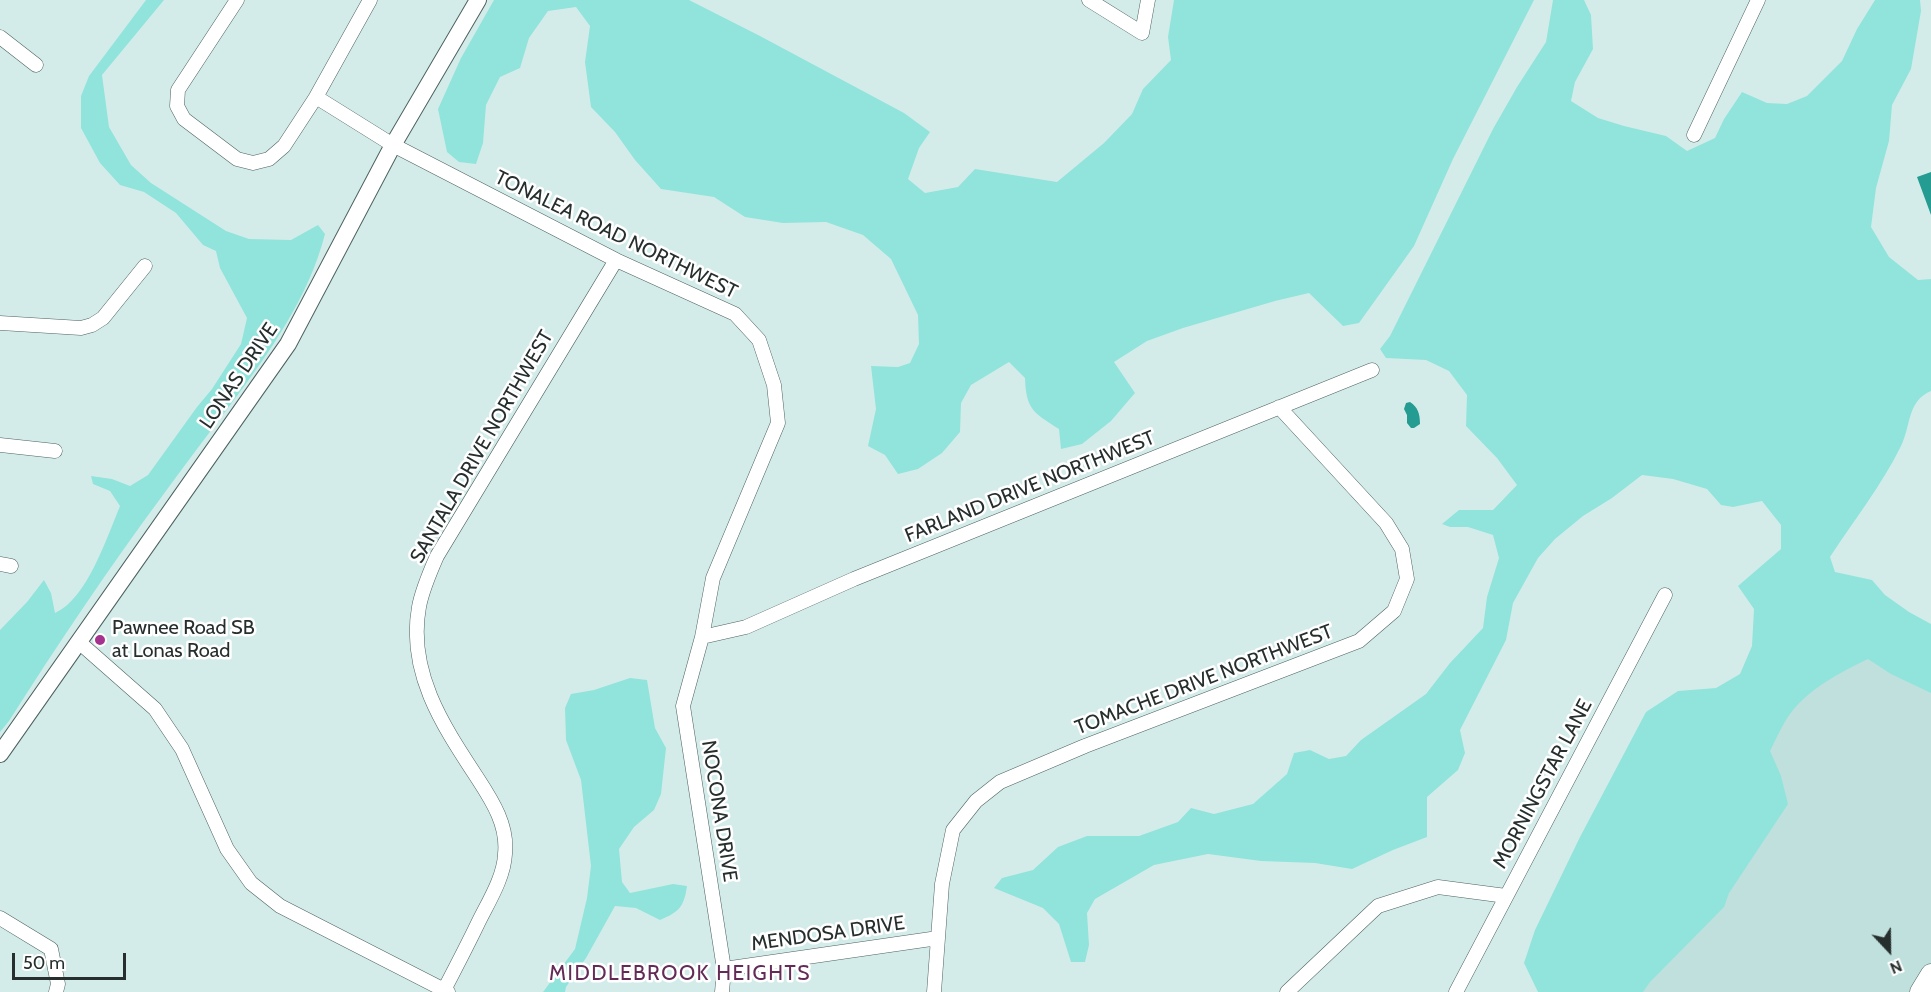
<!DOCTYPE html>
<html>
<head>
<meta charset="utf-8">
<style>
  body { margin:0 }
  #map { position:relative; width:1931px; height:992px; overflow:hidden; background:#d4ece9; font-family:Cabin,sans-serif }
  canvas { display:block }
  .north { position:absolute; left:1859px; top:920px; width:60px; height:60px; -webkit-text-stroke:4px #fff; paint-order:stroke; rotate:158deg; font-size:16px; font-weight:700; line-height:24px; text-align:center; color:#262f2e }
  .north::after { content:''; display:block; margin:auto; width:21px; height:27px; background:#262f2e; clip-path:polygon(50% 0,100% 100%,50% 72%,0 100%) }
  .scale { position:absolute; left:12px; top:953px; width:114px; height:27px; box-sizing:border-box; border:3px solid #262f2e; border-top:0; padding-left:8px; font-size:18px; line-height:21px; white-space:nowrap; color:#262f2e; -webkit-text-stroke:4px #fff; paint-order:stroke }
</style>
</head>
<body>
<div id="map">
<canvas width="1931" height="992"></canvas>
<div class="north">N</div>
<div class="scale">50 m</div>
</div>
<script>
const ctx = document.querySelector('canvas').getContext('2d');
ctx.lineJoin = 'round';
function paint(path, color) { ctx.fillStyle = color; ctx.fill(path, 'evenodd'); }
function trace(path, color, width, dash) { ctx.strokeStyle = color; ctx.lineWidth = width; ctx.lineCap = dash ? 'butt' : 'round'; ctx.setLineDash(dash || []); ctx.stroke(path); }
function write(font, color, halo, rows, align = 'center') {
  ctx.font = font + ' Cabin,sans-serif'; ctx.lineWidth = 5; ctx.setLineDash([]); ctx.textBaseline = 'middle'; ctx.strokeStyle = halo; ctx.fillStyle = color; for (const [text, x, y, turn = 0] of rows) {
    ctx.save(); ctx.translate(x, y); ctx.rotate((+turn || 0) * Math.PI / 180); ctx.textAlign = isNaN(turn) ? turn : align; if (halo) ctx.strokeText(text, 0, 0); ctx.fillText(text, 0, 0); ctx.restore();
  }
}
paint(new Path2D(`
  M1802,577L1931,632V992H1583Z`), '#bfe0dc');
paint(new Path2D(`
  M146,0H164L102,75L109,127L131,165L151,183L226,231L249,239L291,240L318,225L325,234C309,297 269,353 231,404C208,434 185,465 163,495C108,569 58,644 9,721L0,732V630L27,602L44,580L51,593L55,613C87,599 107,537 120,506L110,491L93,484L91,476L112,479L130,486L148,475L197,407L212,389L241,344L247,318L220,268L216,251L203,245L176,213L144,192L120,185L100,163L81,128V96L89,76Z
  M494,0H689L760,36L904,113L930,132L919,148L908,179L925,193L958,187L975,169L1057,182L1104,143L1132,114L1143,89L1171,60L1168,37L1174,0H1534L1453,159L1414,246L1359,323L1343,326L1309,293L1275,301L1183,328L1147,341L1114,362L1135,393L1111,421L1082,444L1061,449L1059,429C1034,413 1026,410 1025,378L1009,362L971,385L961,403L960,432L942,453L918,469L898,474L885,455L868,446L876,409L871,366L898,367L910,363L919,344L918,315L891,259L863,235L826,222L783,223L745,217L714,197L661,189L635,160L615,132L591,107L585,62L590,26L576,7L548,11L529,38L520,68L500,77L486,105L483,143L476,164L459,162L447,152L438,109L461,58Z
  M1553,0H1584L1591,15L1593,49L1575,82L1571,101L1598,118L1624,126L1666,136L1687,151L1715,138L1724,119L1742,92L1767,103L1787,104L1807,96L1842,61L1857,29L1875,0H1920L1921,11L1911,69L1892,105L1889,141L1876,188L1871,227L1889,257L1918,280L1931,279V391C1907,401 1911,426 1901,446C1882,485 1854,520 1830,557L1835,572L1872,580L1885,595L1909,612L1931,624V693L1891,674L1868,659C1841,672 1808,689 1790,714C1782,725 1776,739 1770,751L1781,776L1788,804L1729,893L1724,907L1650,982L1643,992H1538L1524,963L1535,930L1580,837L1646,712L1678,691L1716,688L1740,674L1752,646L1754,609L1738,586L1781,549V525L1762,501L1733,507L1721,505L1707,489L1673,479L1642,475L1612,498L1583,516L1555,539L1538,558L1513,603L1506,640L1460,730L1465,753L1458,770L1427,797V837L1393,850L1352,869L1315,863L1261,861L1208,854L1154,865L1095,899L1087,913L1089,945L1085,962H1071L1059,924L1043,908L994,888L1002,878L1033,870L1058,847L1087,836H1139L1178,822L1191,808L1214,814L1253,804L1287,774L1294,753L1310,750L1329,759L1346,756L1361,740L1426,694L1450,663L1483,628L1487,597L1499,558L1493,535L1468,527H1450L1442,524L1459,510H1493L1517,485L1497,458L1466,426L1467,395L1449,371L1426,360L1386,358L1380,349L1390,336L1493,129L1517,87L1546,42Z
  M630,678L647,680L655,728L666,748L661,794L654,810L634,827L619,849L622,882L630,893L673,884L687,886C684,907 679,912 660,920L636,908L615,906L586,958L566,987L565,992H543L575,949L587,898L591,866L581,780L566,740L565,708L571,694L594,690Z`), '#91e4db');
paint(new Path2D(`
  M1931,172V215L1917,177Z
  M1410,402C1418,407 1420,414 1420,424L1414,428H1411L1407,423V415L1404,409L1406,403Z`), '#249c92');
const minor = new Path2D(`
  M237,0L178,90L177,106L184,119L237,159L253,163L269,159L284,146L316,97L370,0
  M1089,0L1142,33L1148,0
  M0,37L36,65
  M316,97L393,145L616,260L735,314L759,340L774,385L778,423L713,578L702,637L683,706L724,969L722,992
  M1694,135L1758,0
  M0,323L81,328L92,325L103,318L145,266
  M0,445L55,451
  M0,564L11,566
  M702,637L746,627L854,579L1372,370
  M80,643L155,709L182,749L227,849L251,883L280,906L448,992
  M0,918L51,949L58,984L56,992
  M724,969L938,938
  M444,990C456,967 468,944 479,921C489,901 504,877 505,854C508,826 493,802 478,779C444,727 407,673 419,607C422,590 430,572 437,556L616,260
  M934,992L942,884L953,830L976,801L1000,782L1085,746L1359,641L1394,611L1407,579L1402,549L1386,523L1279,407
  M1287,992L1378,906L1438,887L1506,896
  M1456,992L1665,595`);
const tertiary = new Path2D(`
  M0,754L288,344L393,145L478,0`);
const secondary = new Path2D(`
  M1920,992L1931,974`);
trace(minor, '#4d625f', 15);
trace(tertiary, '#4d625f', 18);
trace(secondary, '#4d625f', 21);
trace(minor, '#fff', 14);
trace(tertiary, '#fff', 16);
trace(secondary, '#fff', 20);
for (const [x, y, r, color] of [
  [100,640,6,"#a4328e"]
]) { const dot = new Path2D(); dot.arc(x, y, r, 0, 2 * Math.PI); ctx.fillStyle = color; ctx.fill(dot); trace(dot, '#fff', 2); }
write('20px', '#262f2e', '#fff', [
  ["TONALEA ROAD NORTHWEST",616,235,26],
  ["LONAS DRIVE",239,376,-56],
  ["SANTALA DRIVE NORTHWEST",482,447,-60],
  ["FARLAND DRIVE NORTHWEST",1030,487,-22],
  ["TOMACHE DRIVE NORTHWEST",1204,680,-21],
  ["MORNINGSTAR LANE",1543,784,-62],
  ["NOCONA DRIVE",719,811,81],
  ["MENDOSA DRIVE",828,934,-8]
]);
write('20px', '#262f2e', '#fff', [
  ["Pawnee Road SB",112,628],
  ["at Lonas Road",112,651]
], 'left');
ctx.letterSpacing = '1.5px';
write('21px', '#632b56', '#fff', [
  ["MIDDLEBROOK HEIGHTS",680,974]
]);
ctx.letterSpacing = '0px';
</script>
</body>
</html>
